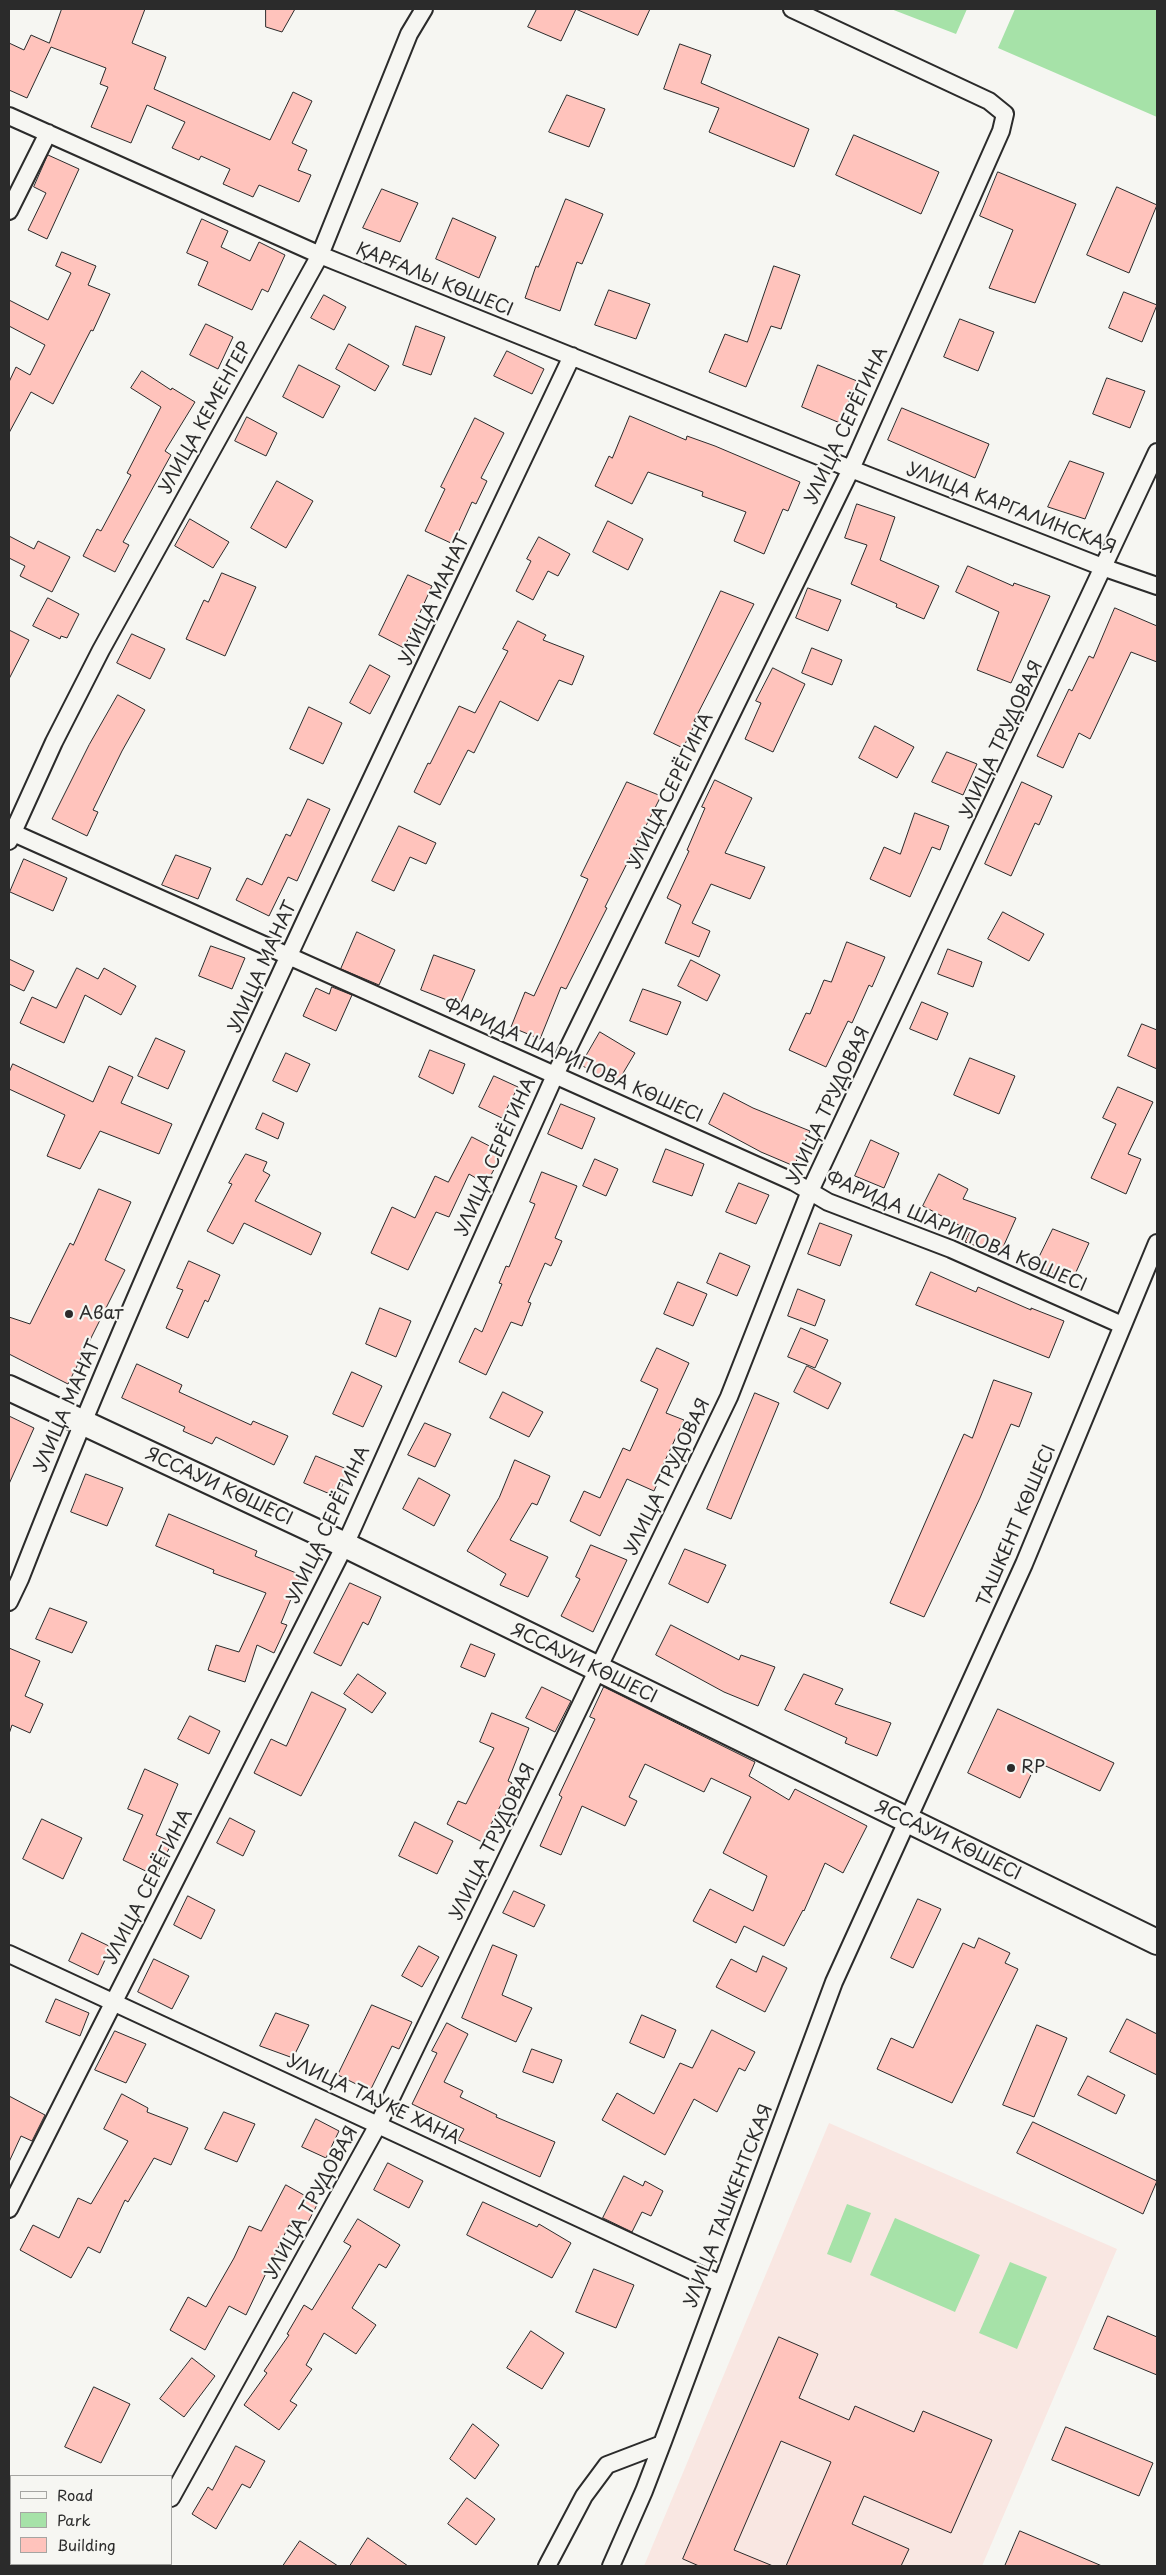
<!DOCTYPE html>
<html>
<head>
<meta charset="utf-8">
<style>
  body { margin:0 }
  #map { position:relative; width:1166px; height:2575px; overflow:hidden; background:#f6f6f2; font-family:"Playpen Sans",sans-serif }
  canvas { display:block }
  .frame { position:absolute; inset:0; border:10px solid #2b2b2b; pointer-events:none }
  .legend { position:absolute; left:10px; top:2475px; width:162px; height:90px; box-sizing:border-box; background:#f6f6f2; border:1px solid #a5a5a2; margin:0; padding:6px 9px; list-style:none; font-size:15px; color:#2b2b2b }
  .legend li { display:flex; align-items:center; gap:10px; height:25px }
  .legend b { width:25px; border:1px solid #a5a5a2 }
</style>
</head>
<body>
<div id="map">
<canvas width="1166" height="2575"></canvas>
<div class="frame"></div>
<ul class="legend">
<li><b style="height:6px;background:#f6f6f2"></b>Road</li>
<li><b style="height:14px;background:#a6e2a8"></b>Park</li>
<li><b style="height:14px;background:#ffc3bc"></b>Building</li>
</ul>
</div>
<script>
const ctx = document.querySelector('canvas').getContext('2d');
ctx.lineJoin = 'round';
function paint(path, color) { ctx.fillStyle = color; ctx.fill(path, 'evenodd'); }
function trace(path, color, width, dash) { ctx.strokeStyle = color; ctx.lineWidth = width; ctx.lineCap = dash ? 'butt' : 'round'; ctx.setLineDash(dash || []); ctx.stroke(path); }
function write(font, color, halo, rows, align = 'center') {
  ctx.font = font + ' "Playpen Sans",sans-serif'; ctx.lineWidth = 4.5; ctx.setLineDash([]); ctx.textBaseline = 'middle'; ctx.strokeStyle = halo; ctx.fillStyle = color; for (const [text, x, y, turn = 0] of rows) {
    ctx.save(); ctx.translate(x, y); ctx.rotate((+turn || 0) * Math.PI / 180); ctx.textAlign = isNaN(turn) ? turn : align; if (halo) ctx.strokeText(text, 0, 0); ctx.fillText(text, 0, 0); ctx.restore();
  }
}
paint(new Path2D(`
  M829,2123L1117,2249L982,2566H644Z`), '#f9e7e2');
paint(new Path2D(`
  M891,9H967L956,34Z
  M1015,9H1157V117L998,48Z
  M847,2204L871,2213L851,2263L827,2254Z
  M895,2218L980,2255L955,2312L870,2275Z
  M1010,2262L1047,2277L1017,2349L979,2333Z`), '#a6e2a8');
const building = new Path2D(`
  M62,9H145L132,43L166,57L154,89L270,140L293,92L312,101L292,143L307,150L298,170L311,175L299,202L259,185L253,197L223,184L230,169L201,156L199,160L172,148L185,122L147,105L131,143L91,127L108,87L100,84L106,68L51,47L27,98L9,90V43L24,50L31,35L49,43Z
  M266,9H295L282,32L266,27Z
  M537,9H576L561,41L528,27Z
  M576,9H650L638,35Z
  M680,44L711,55L701,83L809,129L794,167L709,132L719,108L664,89Z
  M567,95L605,109L589,147L549,132Z
  M854,135L939,172L921,214L836,175Z
  M48,155L79,169L47,239L28,230L46,193L34,187Z
  M998,172L1076,204L1035,303L989,288L1013,230L980,216Z
  M1117,187L1157,205L1129,273L1087,255Z
  M382,189L418,203L400,242L363,228Z
  M566,199L603,214L582,264L577,262L560,311L525,298L536,266L538,267Z
  M453,218L496,237L479,278L436,259Z
  M202,219L228,231L221,247L250,261L259,242L285,255L268,292L262,289L252,310L198,285L208,262L187,253Z
  M62,252L96,266L88,285L110,294L93,331L91,330L53,404L31,392L9,433V382L16,367L30,375L45,345L9,326V300L48,320L71,273L56,266Z
  M774,266L800,275L781,329L771,326L746,387L709,372L725,334L747,342Z
  M609,290L650,304L636,339L595,325Z
  M1124,292L1157,305L1142,342L1109,328Z
  M324,295L346,307L334,330L311,318Z
  M960,319L994,332L978,371L944,357Z
  M206,324L233,337L218,369L190,355Z
  M416,326L445,337L431,375L403,365Z
  M349,344L389,366L375,391L336,369Z
  M507,351L544,369L532,394L494,376Z
  M299,365L340,386L323,418L283,397Z
  M818,365L857,381L840,423L802,407Z
  M142,371L171,390L172,388L195,402L165,451L171,455L123,542L129,545L115,572L83,556L97,529L101,531L131,475L127,473L161,407L131,388Z
  M1107,378L1145,391L1130,428L1093,414Z
  M902,408L989,444L975,478L888,440Z
  M630,416L686,440L687,436L715,446L800,482L788,511L783,509L764,554L734,541L746,512L702,496L703,492L648,472L632,504L595,486L609,456L612,458Z
  M247,417L277,433L266,456L235,441Z
  M475,418L504,433L481,478L487,481L476,504L472,502L453,544L425,531L445,489L441,487Z
  M1070,461L1104,473L1085,519L1048,507Z
  M277,481L313,501L286,548L251,528Z
  M857,504L895,517L880,560L939,586L924,619L896,607L897,604L851,584L867,545L845,538Z
  M190,519L229,542L213,568L175,546Z
  M608,521L643,539L628,570L593,552Z
  M9,536L34,549L38,541L70,557L52,592L20,576L25,566L9,558Z
  M539,537L570,554L558,576L548,571L533,600L516,591L531,561L527,559Z
  M968,566L1013,586L1014,583L1050,596L1011,683L977,670L999,612L956,592Z
  M222,573L256,587L225,656L186,639L204,600L208,602Z
  M408,575L432,586L404,648L379,635Z
  M808,588L841,600L828,631L796,618Z
  M721,591L754,604L694,721L696,722L683,748L654,734Z
  M48,598L79,614L67,638L61,636L60,639L33,626Z
  M1115,608L1157,626V662L1131,652L1090,739L1079,733L1063,768L1037,756L1069,689L1072,691L1089,656L1093,658Z
  M518,621L546,635L543,640L584,656L572,685L559,680L538,721L500,701L474,753L468,750L440,805L414,792L428,763L430,764L459,706L475,713L508,651L503,649Z
  M9,630L29,640L9,679Z
  M132,634L165,649L150,679L117,663Z
  M812,648L842,660L832,685L802,673Z
  M370,665L390,676L370,714L350,703Z
  M773,668L805,684L773,752L745,739L761,703L756,701Z
  M118,695L145,710L122,751L93,810L98,812L87,836L52,819L89,745Z
  M309,707L342,723L323,764L290,749Z
  M875,726L914,747L897,778L859,758Z
  M947,752L977,764L963,795L932,782Z
  M715,780L752,798L725,853L765,867L750,899L711,884L692,923L710,931L699,957L665,943L681,905L667,898L689,851L687,850L705,808L702,807Z
  M627,782L661,796L605,907L607,908L566,989L561,987L540,1039L511,1027L525,992L534,996L588,879L581,876Z
  M1022,782L1052,796L1039,825L1035,823L1011,876L985,864Z
  M308,799L330,809L297,881L288,877L269,916L236,900L247,878L262,885L286,834L290,836Z
  M915,813L949,826L940,850L932,847L910,897L870,879L884,847L900,854Z
  M399,826L436,843L426,864L410,857L394,891L372,881Z
  M176,855L211,868L198,899L162,885Z
  M24,859L67,878L53,911L10,892Z
  M1003,912L1044,934L1029,961L988,939Z
  M357,932L395,950L379,985L341,969Z
  M847,942L885,957L872,987L869,985L852,1023L848,1021L826,1067L789,1050L806,1013L810,1014L824,980L831,982Z
  M211,946L245,958L232,989L199,976Z
  M948,949L982,962L973,987L938,974Z
  M434,955L475,970L460,1005L421,990Z
  M9,959L34,971L24,991L9,984Z
  M691,960L720,975L707,1001L678,986Z
  M77,968L98,979L104,968L136,986L121,1015L85,995L64,1043L20,1023L32,997L56,1008Z
  M332,987L352,995L336,1031L303,1016L316,988L329,994Z
  M643,989L681,1002L667,1035L630,1021Z
  M922,1002L948,1013L937,1040L910,1029Z
  M1142,1024L1157,1030V1069L1128,1056Z
  M600,1032L635,1053L616,1085L581,1065Z
  M156,1038L185,1051L168,1089L138,1076Z
  M430,1050L465,1064L453,1094L419,1077Z
  M286,1053L310,1064L297,1092L273,1081Z
  M970,1058L1015,1076L999,1114L954,1095Z
  M13,1064L93,1102L109,1066L133,1077L121,1103L172,1124L159,1154L100,1131L80,1169L47,1156L65,1115L9,1089V1073Z
  M494,1076L518,1087L502,1118L479,1107Z
  M1118,1087L1153,1102L1128,1154L1141,1159L1126,1194L1091,1178L1116,1124L1103,1118Z
  M724,1093L753,1108L810,1131L794,1166L761,1152L709,1124Z
  M561,1104L595,1118L582,1149L548,1134Z
  M263,1113L284,1123L278,1139L256,1129Z
  M472,1137L503,1153L486,1184L469,1174L449,1217L436,1212L408,1270L371,1253L392,1207L415,1218L435,1176L448,1182Z
  M871,1140L899,1153L884,1188L855,1176Z
  M666,1149L704,1164L692,1196L653,1182Z
  M246,1154L267,1162L263,1171L270,1175L255,1201L321,1233L311,1255L244,1223L233,1244L207,1231L232,1184L229,1183Z
  M595,1159L618,1169L606,1196L583,1186Z
  M542,1172L577,1186L555,1238L562,1241L551,1266L545,1263L528,1302L531,1303L522,1326L511,1322L486,1375L459,1362L475,1328L482,1332L502,1284L499,1283L506,1266L509,1267L535,1204L530,1202Z
  M939,1174L968,1189L963,1199L1016,1218L1000,1254L965,1242L970,1231L923,1206Z
  M739,1183L769,1195L756,1224L726,1212Z
  M99,1189L131,1202L105,1260L125,1270L68,1384L9,1354V1317L30,1324L70,1243L73,1245Z
  M820,1223L852,1235L840,1266L808,1254Z
  M1053,1229L1089,1243L1072,1281L1035,1266Z
  M720,1253L750,1266L737,1296L707,1283Z
  M189,1261L220,1275L208,1302L205,1300L188,1338L166,1328L183,1290L177,1288Z
  M931,1272L976,1292L978,1287L1031,1310V1308L1064,1321L1049,1358L916,1305Z
  M678,1282L707,1294L693,1326L664,1314Z
  M798,1289L825,1300L815,1326L788,1316Z
  M380,1308L411,1321L396,1357L366,1344Z
  M801,1328L828,1340L815,1368L788,1357Z
  M657,1348L689,1363L666,1413L684,1420L663,1465L665,1466L654,1491L627,1479L600,1536L570,1521L584,1491L600,1498L623,1448L630,1451L658,1389L641,1381Z
  M137,1364L182,1385L179,1392L251,1425L253,1421L288,1436L274,1465L216,1437L212,1444L183,1431L185,1427L122,1398Z
  M807,1366L841,1383L828,1409L794,1392Z
  M352,1372L382,1386L363,1427L333,1414Z
  M994,1380L1032,1393L1019,1427L1011,1424L980,1498L924,1617L890,1603L964,1434L972,1438Z
  M503,1392L543,1412L529,1437L490,1418Z
  M755,1393L779,1403L731,1519L707,1509Z
  M9,1416L34,1428L9,1484Z
  M425,1423L451,1434L435,1467L408,1455Z
  M316,1456L349,1470L337,1497L304,1483Z
  M515,1460L550,1476L537,1505L532,1503L510,1540L548,1557L528,1597L500,1585L506,1574L467,1551L499,1498Z
  M86,1474L123,1488L107,1526L71,1512Z
  M419,1478L450,1495L434,1526L403,1509Z
  M169,1514L257,1551L255,1556L301,1575L281,1623L287,1625L274,1653L257,1645L245,1682L208,1670L216,1645L239,1652L266,1593L213,1573L214,1570L156,1546Z
  M591,1545L627,1560L593,1632L561,1616L580,1579L576,1577Z
  M685,1549L726,1565L708,1603L669,1584Z
  M350,1583L381,1597L368,1625L363,1622L341,1666L314,1653Z
  M50,1608L87,1622L72,1653L36,1639Z
  M671,1625L739,1660L741,1655L775,1667L758,1706L724,1692L656,1655Z
  M471,1644L495,1654L485,1677L461,1667Z
  M9,1648L40,1661L25,1696L43,1704L30,1733L12,1725L9,1734Z
  M358,1674L386,1693L372,1713L344,1694Z
  M804,1674L843,1689L835,1704L891,1723L877,1756L845,1743L847,1738L785,1710Z
  M542,1687L571,1701L555,1732L526,1718Z
  M604,1687L755,1762L749,1776L789,1800L795,1789L867,1826L843,1873L825,1863L804,1911L803,1910L784,1946L744,1926L736,1943L693,1921L710,1889L753,1911L767,1876L723,1853L751,1797L711,1778L704,1792L645,1764L629,1797L637,1801L625,1826L582,1806L561,1855L540,1846L562,1797L559,1795L595,1719L590,1717Z
  M312,1692L346,1709L301,1796L254,1773L271,1739L286,1746Z
  M998,1709L1114,1763L1100,1791L1037,1762L1020,1798L968,1773Z
  M492,1713L529,1728L508,1781L512,1783L482,1842L447,1824L458,1801L466,1804L494,1748L480,1742Z
  M190,1716L220,1731L209,1754L178,1739Z
  M145,1769L178,1784L156,1835L172,1842L156,1876L123,1860L143,1815L128,1809Z
  M230,1818L255,1831L243,1856L217,1843Z
  M42,1819L82,1838L63,1879L23,1859Z
  M415,1822L453,1841L437,1874L399,1856Z
  M514,1891L545,1905L534,1927L503,1913Z
  M188,1896L215,1910L201,1939L174,1925Z
  M918,1899L941,1909L913,1968L891,1958Z
  M82,1933L111,1947L98,1975L69,1961Z
  M979,1938L1010,1953L1005,1963L1018,1969L952,2103L877,2069L891,2038L913,2048L963,1943L974,1948Z
  M493,1945L517,1955L502,1995L532,2008L516,2042L462,2018Z
  M419,1946L439,1957L422,1987L402,1976Z
  M763,1956L787,1968L765,2012L716,1987L731,1959L756,1972Z
  M154,1959L189,1976L172,2009L138,1992Z
  M56,1999L89,2013L80,2036L46,2022Z
  M372,2005L412,2022L399,2049L392,2046L370,2091L338,2075Z
  M276,2013L309,2025L293,2058L260,2046Z
  M642,2015L676,2030L664,2058L630,2043Z
  M1127,2019L1157,2034V2075L1110,2052Z
  M447,2023L468,2034L444,2082L463,2091L460,2097L497,2115L496,2117L555,2142L540,2177L458,2140L464,2129L412,2104L437,2053L432,2051Z
  M1037,2025L1067,2038L1034,2117L1003,2105Z
  M712,2030L755,2052L745,2071L739,2068L717,2112L694,2099L665,2155L602,2120L617,2093L654,2114L680,2063L692,2068Z
  M115,2031L146,2044L126,2083L95,2070Z
  M532,2049L562,2060L553,2083L523,2072Z
  M1088,2076L1125,2095L1116,2114L1078,2095Z
  M122,2094L148,2108L147,2112L188,2128L171,2165L154,2158L128,2202L125,2200L100,2253L88,2247L71,2278L20,2250L33,2225L59,2238L78,2198L91,2204L128,2141L104,2129Z
  M9,2096L45,2115L32,2141L21,2136L9,2162Z
  M224,2112L255,2124L237,2162L205,2149Z
  M316,2119L339,2131L326,2158L302,2147Z
  M1033,2122L1157,2181L1143,2214L1017,2153Z
  M388,2163L423,2181L409,2208L374,2190Z
  M624,2176L643,2186L645,2181L663,2191L651,2216L642,2212L632,2232L603,2218Z
  M286,2185L318,2203L307,2224L300,2221L296,2229L289,2225L246,2315L229,2306L205,2350L170,2330L188,2297L206,2307L234,2258L249,2226L261,2231Z
  M483,2202L537,2227L539,2224L571,2243L552,2278L467,2235Z
  M358,2219L400,2245L386,2268L379,2264L352,2308L376,2325L356,2354L324,2333L306,2365L312,2369L290,2401L297,2405L279,2430L244,2405L267,2373L264,2371L289,2335L287,2334L304,2305L312,2310L351,2246L344,2242Z
  M594,2269L634,2285L616,2328L576,2312Z
  M1108,2316L1157,2337V2375L1094,2349Z
  M531,2331L564,2353L542,2389L507,2368Z
  M779,2337L818,2354L799,2398L849,2420L855,2406L914,2432L923,2411L992,2440L951,2533L864,2496L852,2524L909,2549L901,2566H786L831,2462L781,2441L734,2550L773,2566H699L683,2559Z
  M192,2358L215,2376L184,2417L160,2399Z
  M94,2387L130,2404L101,2463L65,2447Z
  M473,2424L499,2445L475,2479L450,2459Z
  M1066,2427L1153,2463L1139,2496L1052,2460Z
  M236,2446L265,2461L250,2488L242,2484L216,2529L192,2514L208,2487L212,2490Z
  M467,2498L495,2519L476,2545L448,2524Z
  M1020,2531L1102,2566H1005Z
  M368,2538L408,2566H350Z
  M300,2541L338,2566H283Z`);
paint(building, '#ffc3bc');
trace(building, '#2b2b2b', 1);
const minor = new Path2D(`
  M9,116L320,255L851,469L1105,568L1157,586
  M9,211L48,133
  M9,831C270,950 533,1063 794,1182L828,1202L951,1249L1122,1325
  M9,841L54,742L101,650L320,255L409,34L424,9
  M9,1602L20,1579C183,1162 381,760 572,356
  M9,1954L721,2284
  M9,2209L345,1545L556,1073L851,469L1001,131L1005,114L989,101L792,9
  M171,2498L379,2123L597,1671L729,1397L810,1191L1157,452
  M133,2566L134,2564
  M547,2566L584,2496L607,2465L662,2444L834,1982L1024,1564L1157,1243
  M611,2566L644,2491L662,2444`);
const tertiary = new Path2D(`
  M9,2549L11,2551
  M31,2564L35,2566`);
const secondary = new Path2D(`
  M9,1388L345,1545L1157,1942`);
trace(minor, '#2b2b2b', 20);
trace(tertiary, '#2b2b2b', 24);
trace(secondary, '#2b2b2b', 28);
trace(minor, '#f6f6f2', 16);
trace(tertiary, '#f6f6f2', 20);
trace(secondary, '#f6f6f2', 24);
for (const [x, y, r, color] of [
  [69,1314,5,"#2b2b2b"],
  [1011,1768,5,"#2b2b2b"]
]) { const dot = new Path2D(); dot.arc(x, y, r, 0, 2 * Math.PI); ctx.fillStyle = color; ctx.fill(dot); trace(dot, '#f6f6f2', 2); }
write('18px', '#2b2b2b', '#f6f6f2', [
  ["ҚАРҒАЛЫ КӨШЕСІ",434,280,22],
  ["УЛИЦА КЕМЕНГЕР",206,418,-61],
  ["УЛИЦА СЕРЁГИНА",847,426,-65],
  ["УЛИЦА КАРГАЛИНСКАЯ",1011,509,21],
  ["УЛИЦА МАНАТ",435,600,-65],
  ["УЛИЦА ТРУДОВАЯ",1002,740,-65],
  ["УЛИЦА СЕРЁГИНА",671,791,-64],
  ["УЛИЦА МАНАТ",263,967,-66],
  ["ФАРИДА ШАРИПОВА КӨШЕСІ",573,1061,24],
  ["УЛИЦА ТРУДОВАЯ",829,1106,-65],
  ["УЛИЦА СЕРЁГИНА",496,1157,-66],
  ["ФАРИДА ШАРИПОВА КӨШЕСІ",956,1232,23],
  ["УЛИЦА МАНАТ",68,1406,-67],
  ["УЛИЦА ТРУДОВАЯ",668,1477,-64],
  ["ЯССАУИ КӨШЕСІ",219,1487,25],
  ["УЛИЦА СЕРЁГИНА",329,1525,-65],
  ["ТАШКЕНТ КӨШЕСІ",1017,1526,-67],
  ["ЯССАУИ КӨШЕСІ",584,1664,26],
  ["ЯССАУИ КӨШЕСІ",948,1841,26],
  ["УЛИЦА ТРУДОВАЯ",493,1842,-64],
  ["УЛИЦА СЕРЁГИНА",149,1887,-63],
  ["УЛИЦА ТАУКЕ ХАНА",373,2100,25],
  ["УЛИЦА ТРУДОВАЯ",312,2203,-61],
  ["УЛИЦА ТАШКЕНТСКАЯ",729,2206,-69]
]);
write('18px', '#2b2b2b', '#f6f6f2', [
  ["Ават",79,1314],
  ["RP",1021,1768]
], 'left');
</script>
</body>
</html>
